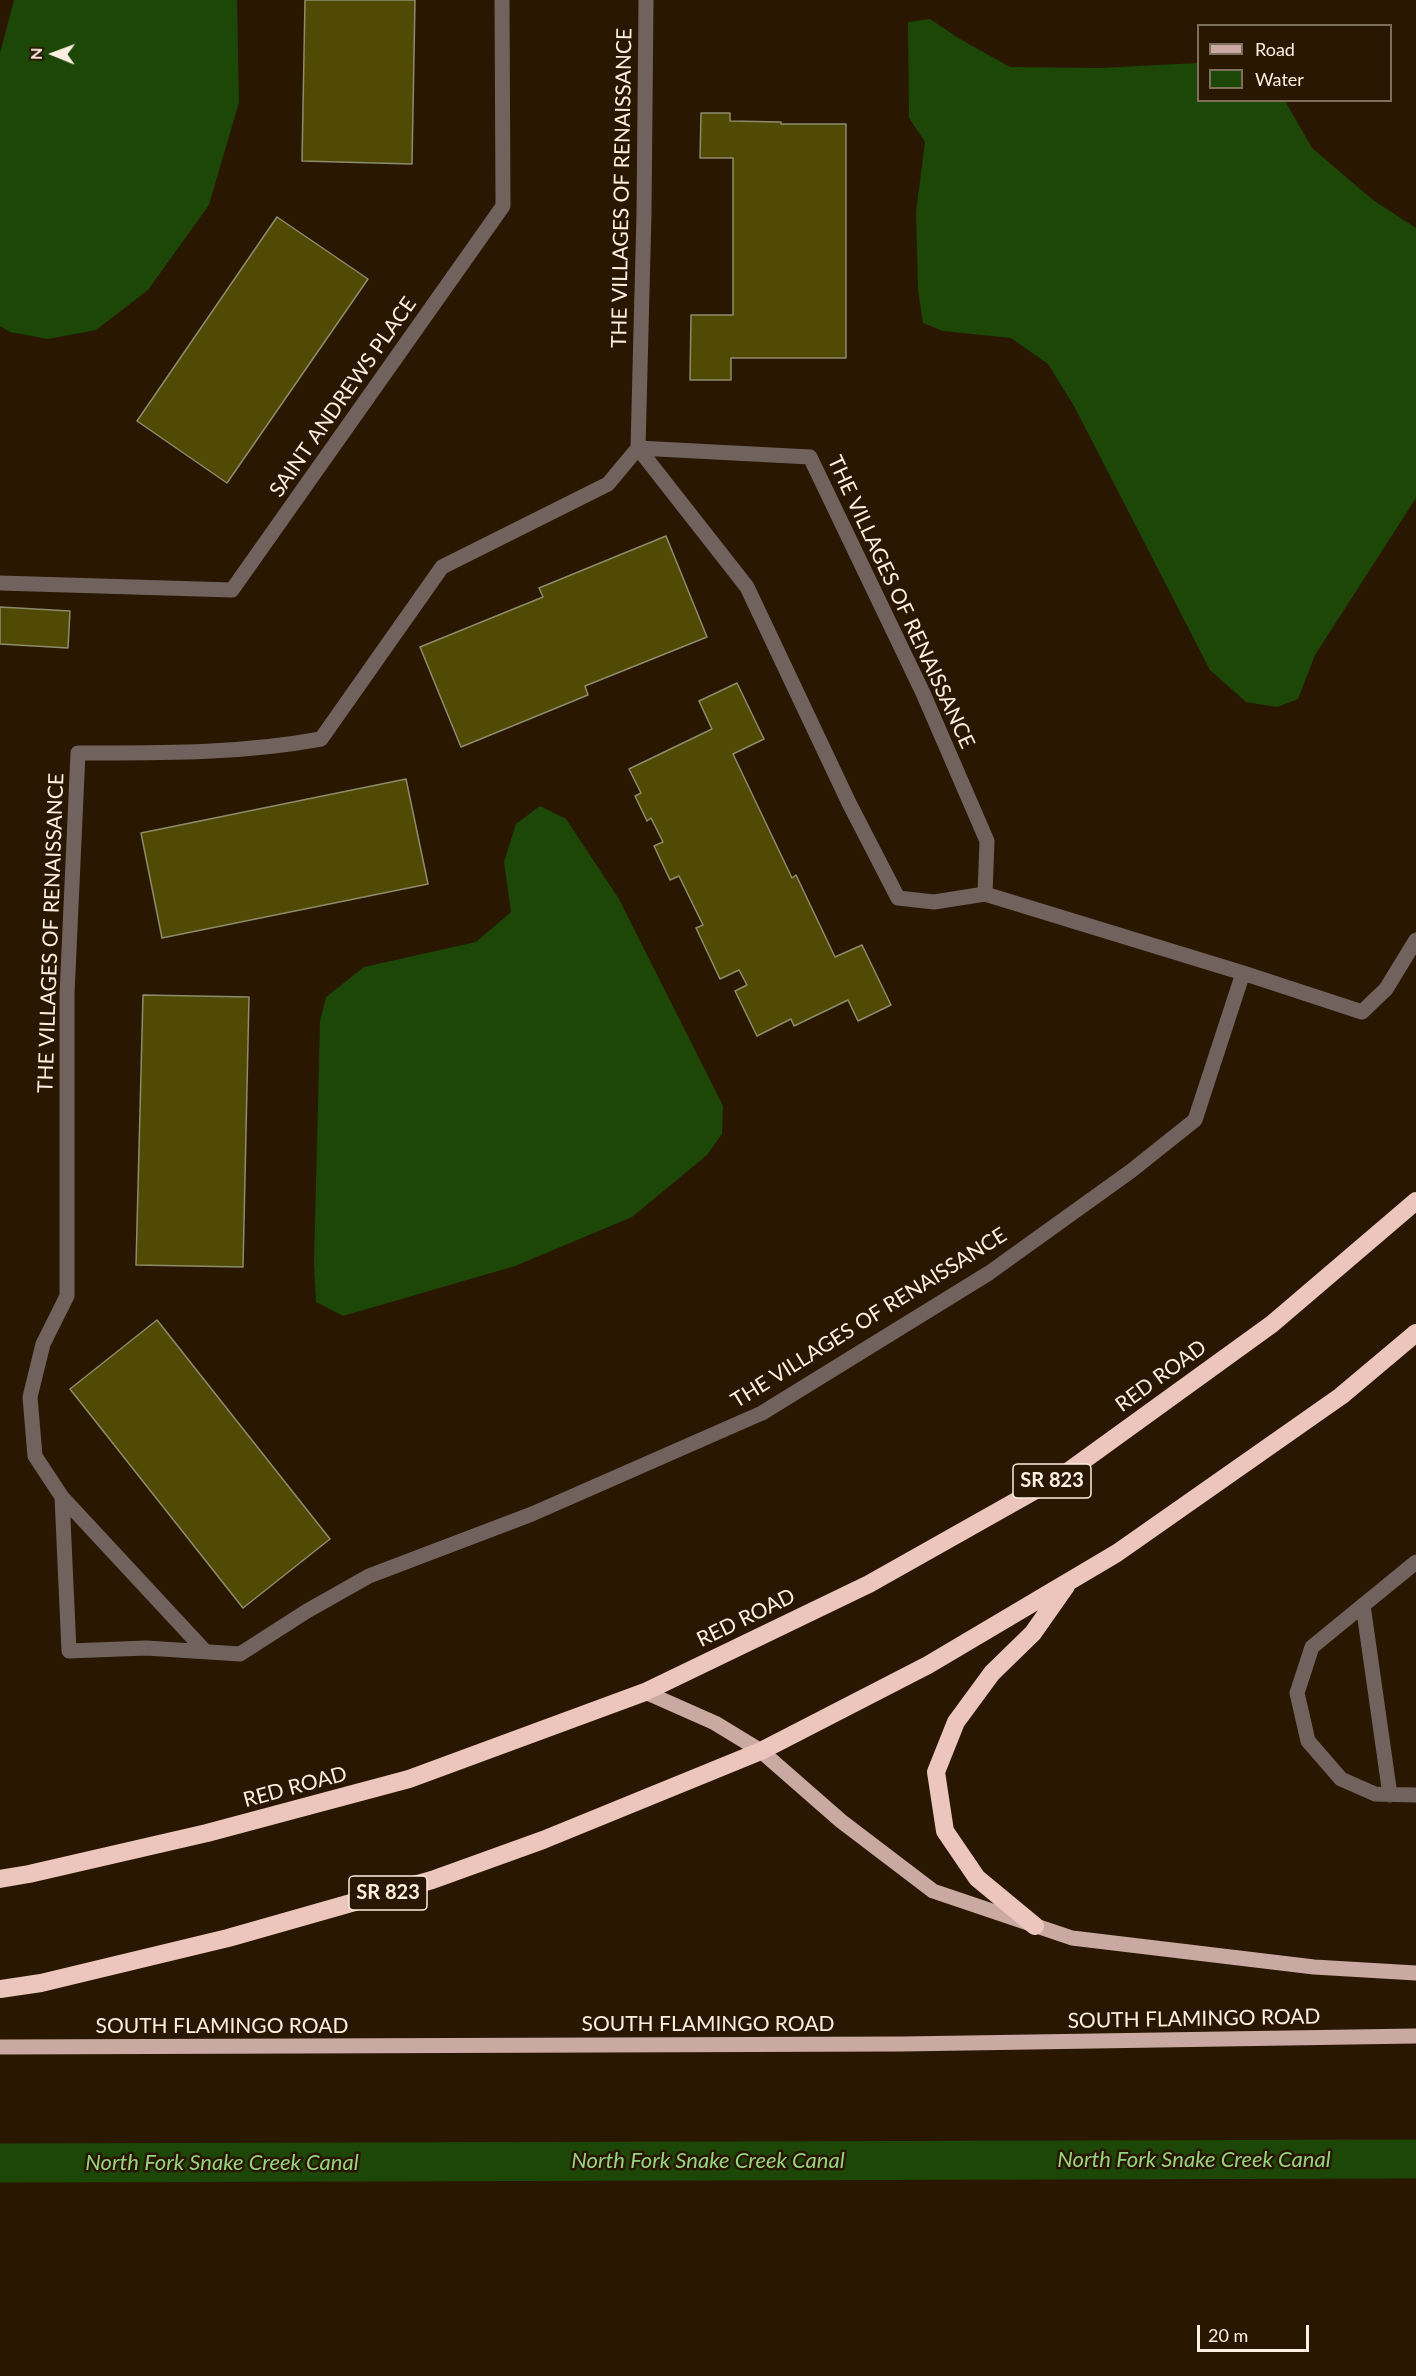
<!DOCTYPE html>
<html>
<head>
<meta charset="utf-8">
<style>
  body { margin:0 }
  #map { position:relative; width:1416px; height:2376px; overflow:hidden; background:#291702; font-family:Lato,sans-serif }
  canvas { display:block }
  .legend { position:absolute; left:1197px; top:24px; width:195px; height:78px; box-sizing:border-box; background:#291702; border:2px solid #7e6e5c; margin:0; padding:8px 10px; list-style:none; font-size:18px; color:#fdf0e2 }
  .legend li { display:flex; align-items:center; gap:12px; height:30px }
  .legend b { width:30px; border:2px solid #7e6e5c }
  .north { position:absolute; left:24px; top:24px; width:60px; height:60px; -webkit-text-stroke:4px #291702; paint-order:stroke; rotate:271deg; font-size:16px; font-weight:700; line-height:24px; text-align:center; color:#fdf0e2 }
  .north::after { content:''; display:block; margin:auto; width:21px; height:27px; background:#fdf0e2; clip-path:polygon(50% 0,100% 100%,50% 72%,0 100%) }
  .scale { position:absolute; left:1197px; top:2325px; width:112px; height:27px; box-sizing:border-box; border:3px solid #fdf0e2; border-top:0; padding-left:8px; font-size:18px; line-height:21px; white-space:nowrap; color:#fdf0e2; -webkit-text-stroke:4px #291702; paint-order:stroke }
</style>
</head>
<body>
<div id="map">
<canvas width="1416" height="2376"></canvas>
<ul class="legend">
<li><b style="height:8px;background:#c9a9a1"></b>Road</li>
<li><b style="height:16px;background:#1c4707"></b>Water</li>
</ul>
<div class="north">N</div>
<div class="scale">20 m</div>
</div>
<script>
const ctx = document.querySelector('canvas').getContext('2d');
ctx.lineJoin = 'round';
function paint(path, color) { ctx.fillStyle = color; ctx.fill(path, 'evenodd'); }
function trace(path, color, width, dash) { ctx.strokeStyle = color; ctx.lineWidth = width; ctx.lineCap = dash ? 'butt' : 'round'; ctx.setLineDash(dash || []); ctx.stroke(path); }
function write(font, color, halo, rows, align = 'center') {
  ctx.font = font + ' Lato,sans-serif'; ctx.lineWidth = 5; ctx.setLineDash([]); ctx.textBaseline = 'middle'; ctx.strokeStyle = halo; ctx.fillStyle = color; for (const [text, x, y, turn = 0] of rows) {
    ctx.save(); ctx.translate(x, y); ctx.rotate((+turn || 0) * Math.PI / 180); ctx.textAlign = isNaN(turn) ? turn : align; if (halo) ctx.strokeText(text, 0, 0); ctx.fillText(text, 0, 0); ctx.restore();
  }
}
paint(new Path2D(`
  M14,0H237L239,102L209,205L148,290L96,330L48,339L10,332L0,326V53Z
  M930,19L960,39L1010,67L1099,68L1198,63V100L1285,101L1312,148L1373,200L1416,228V498L1315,655L1298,699L1277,707L1246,702L1210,670L1074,406L1048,364L1011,338L943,331L923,323L918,290L916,212L925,142L909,118L908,22Z
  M540,806L566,819L619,899L723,1106L722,1134L707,1155L632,1217L515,1266L343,1316L316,1302L314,1264L320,1021L326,997L364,967L476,942L511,912L504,862L516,824Z`), '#1c4707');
trace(new Path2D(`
  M0,2163L1416,2159`), '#1c4707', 39);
const building = new Path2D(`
  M305,0H415L412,164L302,161Z
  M701,113H730V121L781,122V124H846V358H731V380H690L691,315H733V158H700Z
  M277,217L368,279L227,483L137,421Z
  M666,536L707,637L585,686L588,695L461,747L420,647L543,597L539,588Z
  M0,607L70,611L68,648L0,644Z
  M737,683L764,739L733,754L792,878L796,875L835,957L862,945L891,1005L858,1021L848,1000L794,1026L791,1019L757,1036L735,991L747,985L739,970L720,979L696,928L703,925L679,876L670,880L654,846L663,842L651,818L647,821L635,796L641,793L629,769L712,729L699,701Z
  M406,779L428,884L162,938L141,833Z
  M143,995L249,997L243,1267L136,1265Z
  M157,1320L330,1539L243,1608L70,1389Z`);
paint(building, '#504a05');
trace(building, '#8e8c6c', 1.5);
trace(new Path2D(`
  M638,448L810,457L923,693L987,841L985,894L1243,973L1362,1012L1386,989L1416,940
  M638,448L747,587L849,803L898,898L934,902L985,894
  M0,583L232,590L503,206L502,0
  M62,1497L69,1651L146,1648L240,1654L307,1611L369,1576L532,1514L762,1413L989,1273L1131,1171L1195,1120L1243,973
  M1416,1562L1312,1647L1297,1693L1308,1741L1341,1779L1375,1794L1416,1795
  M1363,1605L1390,1795
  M205,1651L62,1497L35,1456L30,1397L43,1344L67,1296V994L78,753C161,753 239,754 321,739L442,567L608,484L638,448L644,213L646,0`), '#71625e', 15);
trace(new Path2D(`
  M645,1692L715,1723L761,1751L841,1821L933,1891L1072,1938L1314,1967L1416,1973
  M0,2047L902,2044L1416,2036`), '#c9a9a1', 15);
trace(new Path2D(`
  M0,1879L29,1874L207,1833L409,1779L645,1692L869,1584L1066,1473L1272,1324L1416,1201
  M1035,1926L977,1878L945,1831L936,1772L956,1722L992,1673L1033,1633L1066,1586
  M0,1989L41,1983L228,1938L432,1880L543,1840L761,1751L928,1665L1117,1553L1341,1396L1416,1333`), '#ecc6bc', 18);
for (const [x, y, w] of [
  [1052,1481,78],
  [388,1893,78]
]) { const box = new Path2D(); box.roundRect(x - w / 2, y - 17, w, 34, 4.5); ctx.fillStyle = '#291702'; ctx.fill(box); trace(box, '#fdf0e2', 1.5); }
write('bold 20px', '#fdf0e2', null, [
  ["SR 823",1052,1481],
  ["SR 823",388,1893]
]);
write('21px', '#fdf0e2', '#291702', [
  ["THE VILLAGES OF RENAISSANCE",622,188,-89],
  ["SAINT ANDREWS PLACE",343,397,-55],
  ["THE VILLAGES OF RENAISSANCE",901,602,65],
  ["THE VILLAGES OF RENAISSANCE",51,933,-88],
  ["THE VILLAGES OF RENAISSANCE",869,1318,-32],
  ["RED ROAD",1161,1376,-36],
  ["RED ROAD",746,1618,-26],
  ["RED ROAD",295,1787,-15],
  ["SOUTH FLAMINGO ROAD",1194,2019,-1],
  ["SOUTH FLAMINGO ROAD",708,2024],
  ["SOUTH FLAMINGO ROAD",222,2026]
]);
write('italic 22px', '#95d47f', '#291702', [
  ["North Fork Snake Creek Canal",1194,2160],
  ["North Fork Snake Creek Canal",708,2161],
  ["North Fork Snake Creek Canal",222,2163]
]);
</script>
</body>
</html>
